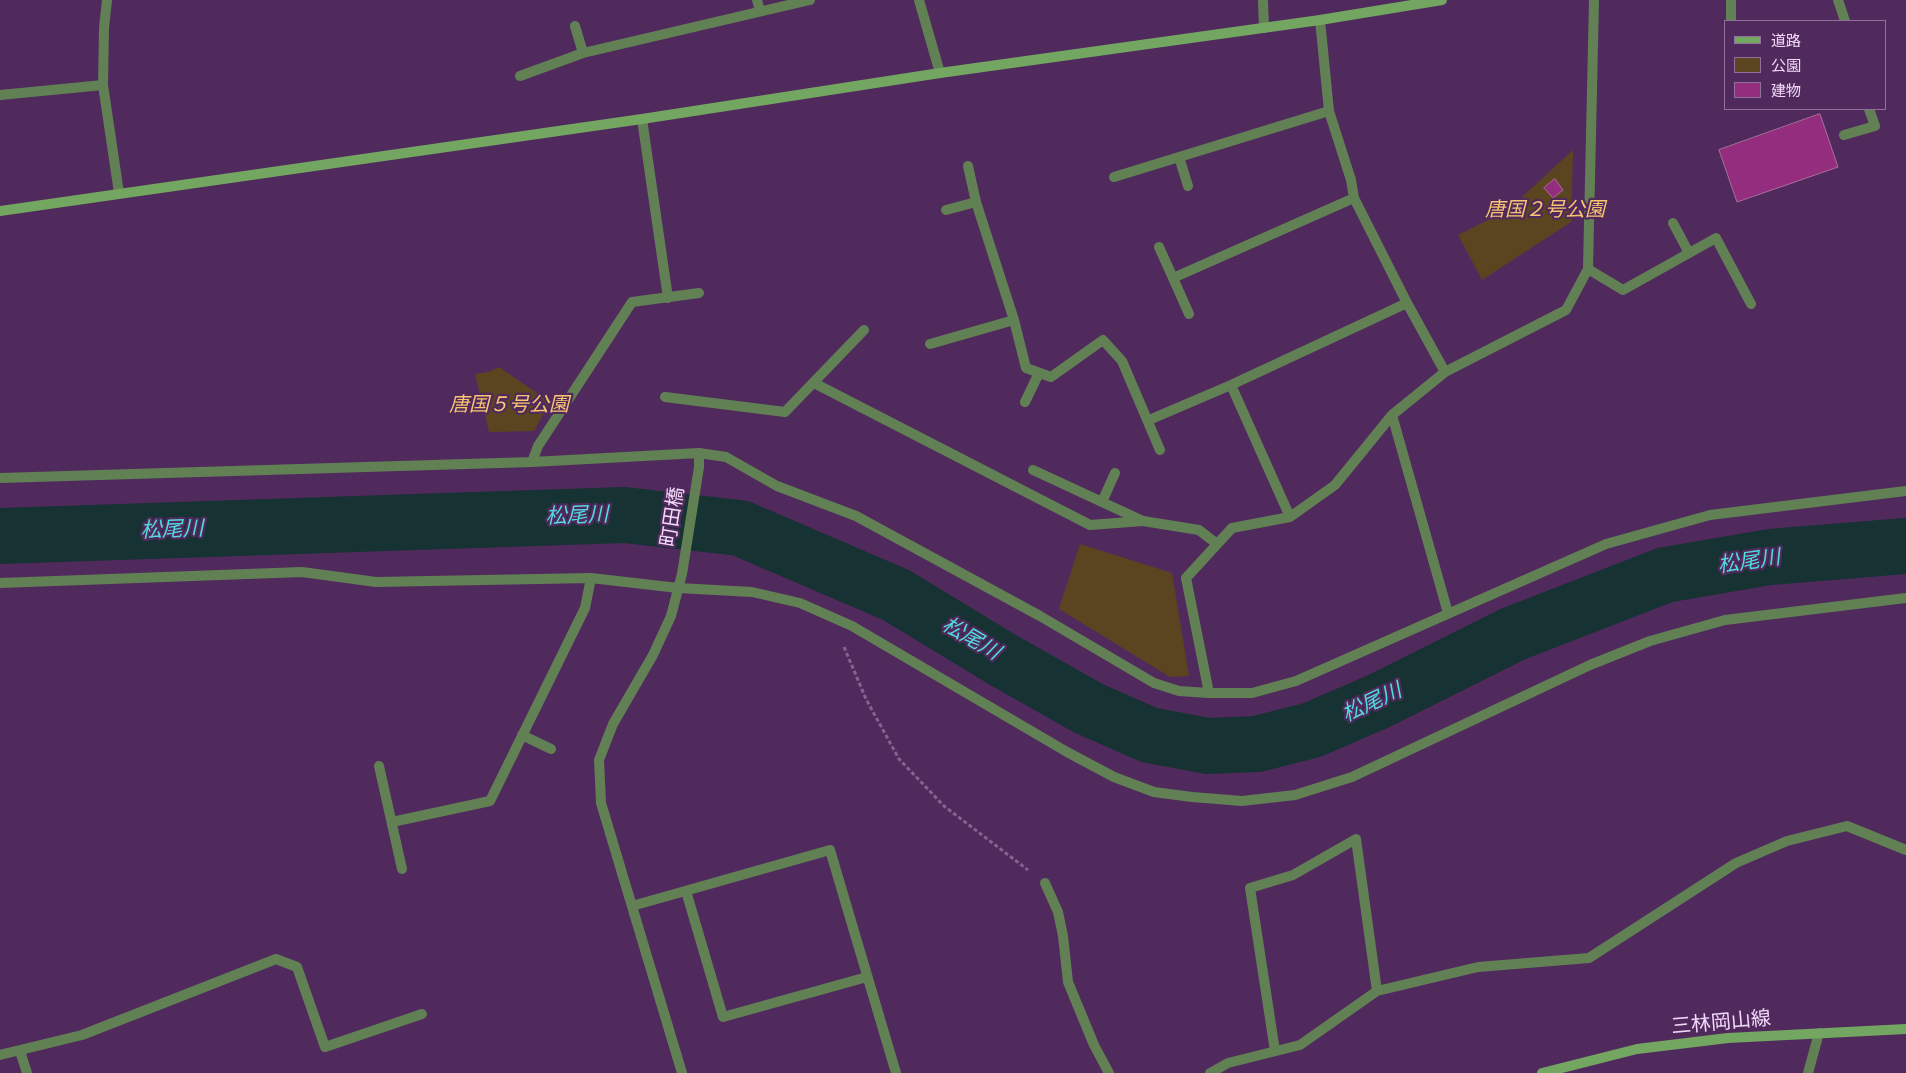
<!DOCTYPE html>
<html>
<head>
<meta charset="utf-8">
<style>
  body { margin:0 }
  #map { position:relative; width:1906px; height:1073px; overflow:hidden; background:#512a5d; font-family:"Zilla Slab","Noto Sans JP",serif }
  canvas { display:block }
  .legend { position:absolute; left:1724px; top:20px; width:162px; height:90px; box-sizing:border-box; background:#512a5d; border:1px solid #91709b; margin:0; padding:6px 9px; list-style:none; font-size:15px; color:#f0d9f8 }
  .legend li { display:flex; align-items:center; gap:10px; height:25px }
  .legend b { width:25px; border:1px solid #91709b }
</style>
</head>
<body>
<div id="map">
<canvas width="1906" height="1073"></canvas>
<ul class="legend">
<li><b style="height:6px;background:#73a661"></b>道路</li>
<li><b style="height:14px;background:#5b4520"></b>公園</li>
<li><b style="height:14px;background:#942d7e"></b>建物</li>
</ul>
</div>
<script>
const ctx = document.querySelector('canvas').getContext('2d');
ctx.lineJoin = 'round';
function paint(path, color) { ctx.fillStyle = color; ctx.fill(path, 'evenodd'); }
function trace(path, color, width, dash) { ctx.strokeStyle = color; ctx.lineWidth = width; ctx.lineCap = dash ? 'butt' : 'round'; ctx.setLineDash(dash || []); ctx.stroke(path); }
function write(font, color, halo, rows, align = 'center') {
  ctx.font = font + ' "Zilla Slab","Noto Sans JP",serif'; ctx.lineWidth = 4.5; ctx.setLineDash([]); ctx.textBaseline = 'middle'; ctx.strokeStyle = halo; ctx.fillStyle = color; for (const [text, x, y, turn = 0] of rows) {
    ctx.save(); ctx.translate(x, y); ctx.rotate((+turn || 0) * Math.PI / 180); ctx.textAlign = isNaN(turn) ? turn : align; if (halo) ctx.strokeText(text, 0, 0); ctx.fillText(text, 0, 0); ctx.restore();
  }
}
paint(new Path2D(`
  M1573,150L1571,222L1482,280L1458,235L1508,210Z
  M499,367L550,402L534,431L489,432L475,374L488,372Z
  M1080,544L1172,573L1189,676L1170,677L1059,609Z`), '#5b4520');
trace(new Path2D(`
  M0,536L624,515L740,528L896,595L1003,660L1088,708L1149,735L1208,746L1257,744L1312,730L1379,701L1513,634L1665,575L1770,557L1906,546`), '#173232', 56);
const building = new Path2D(`
  M1820,114L1838,167L1737,202L1719,150Z
  M1555,179L1563,190L1553,198L1544,188Z`);
paint(building, '#942d7e');
trace(building, '#aa6e99', 1);
trace(new Path2D(`
  M844,647L866,699L899,759L944,806L1028,870`), '#84638f', 3, [4, 2.5]);
trace(new Path2D(`
  M1838,0L1845,21
  M1844,135L1875,126L1869,109
  M814,383L1090,525L1143,521
  M665,397L785,412L864,330
  M1808,1073L1819,1033`), '#618155', 10);
trace(new Path2D(`
  M107,0L104,28L103,85L119,193
  M757,0L760,11
  M919,0L940,73
  M1263,0L1264,28
  M1731,0V21
  M1320,20L1329,111L1351,180L1354,198L1407,303L1445,372
  M575,26L583,53
  M520,76L583,53L810,0
  M0,95L103,85
  M642,119L668,298
  M1179,157L1188,186
  M968,166L976,202L1014,320L1026,368L1051,377L1103,340L1122,361L1160,450
  M1114,177L1329,111
  M946,210L976,202
  M1673,223L1689,253
  M1159,247L1173,278
  M1588,269L1623,290L1716,238L1751,304
  M1189,314L1173,278L1354,198
  M930,344L1014,320
  M1025,402L1039,373
  M1392,415L1448,613
  M1149,420L1231,385
  M532,462L538,446L632,302L699,293
  M1033,470L1143,521L1199,530L1217,544
  M0,478L532,462L699,453L726,457L777,486L856,516L1040,616L1154,683L1179,691L1209,693L1186,578L1232,528L1290,517L1335,485L1392,415L1445,372L1566,310L1588,269L1594,0
  M1102,502L1115,473
  M1290,517L1231,385L1407,303
  M0,583L302,572L376,582L591,578L678,588L752,592L800,603L852,626L1067,752L1114,777L1154,792L1192,797L1242,801L1295,795L1352,777L1590,665L1650,641L1725,620L1906,598
  M1209,693H1252L1296,681L1606,544L1710,515L1906,491
  M522,735L551,749
  M379,766L402,869
  M392,822L490,801L585,608L591,578
  M1045,883L1058,912L1063,936L1068,982L1094,1045L1109,1073
  M686,891L723,1017L867,977
  M632,906L830,850L896,1073
  M20,1051L27,1073
  M1275,1051L1250,888L1293,875L1356,839L1377,991
  M0,1055L82,1035L276,959L297,967L325,1047L422,1014
  M682,1073L601,803L599,760L613,724L653,655L671,616L682,574L699,467V453
  M1210,1073L1228,1063L1300,1045L1377,991L1478,967L1589,958L1736,863L1787,841L1847,826L1906,850`), '#618155', 10);
trace(new Path2D(`
  M0,211L642,119L940,73L1320,20L1442,0
  M1542,1073L1637,1049L1728,1038L1906,1029`), '#73a661', 10);
write('italic 20px', '#f8c471', '#512a5d', [
  ["唐国２号公園",1545,210],
  ["唐国５号公園",509,405]
]);
write('20px', '#f0d9f8', '#512a5d', [
  ["町田橋",673,517,-81],
  ["三林岡山線",1721,1023,-5]
]);
write('italic 21px', '#51dbde', '#512a5d', [
  ["松尾川",577,516,-2],
  ["松尾川",172,530,-2],
  ["松尾川",1749,562,-8],
  ["松尾川",971,639,30],
  ["松尾川",1372,703,-25]
]);
</script>
</body>
</html>
